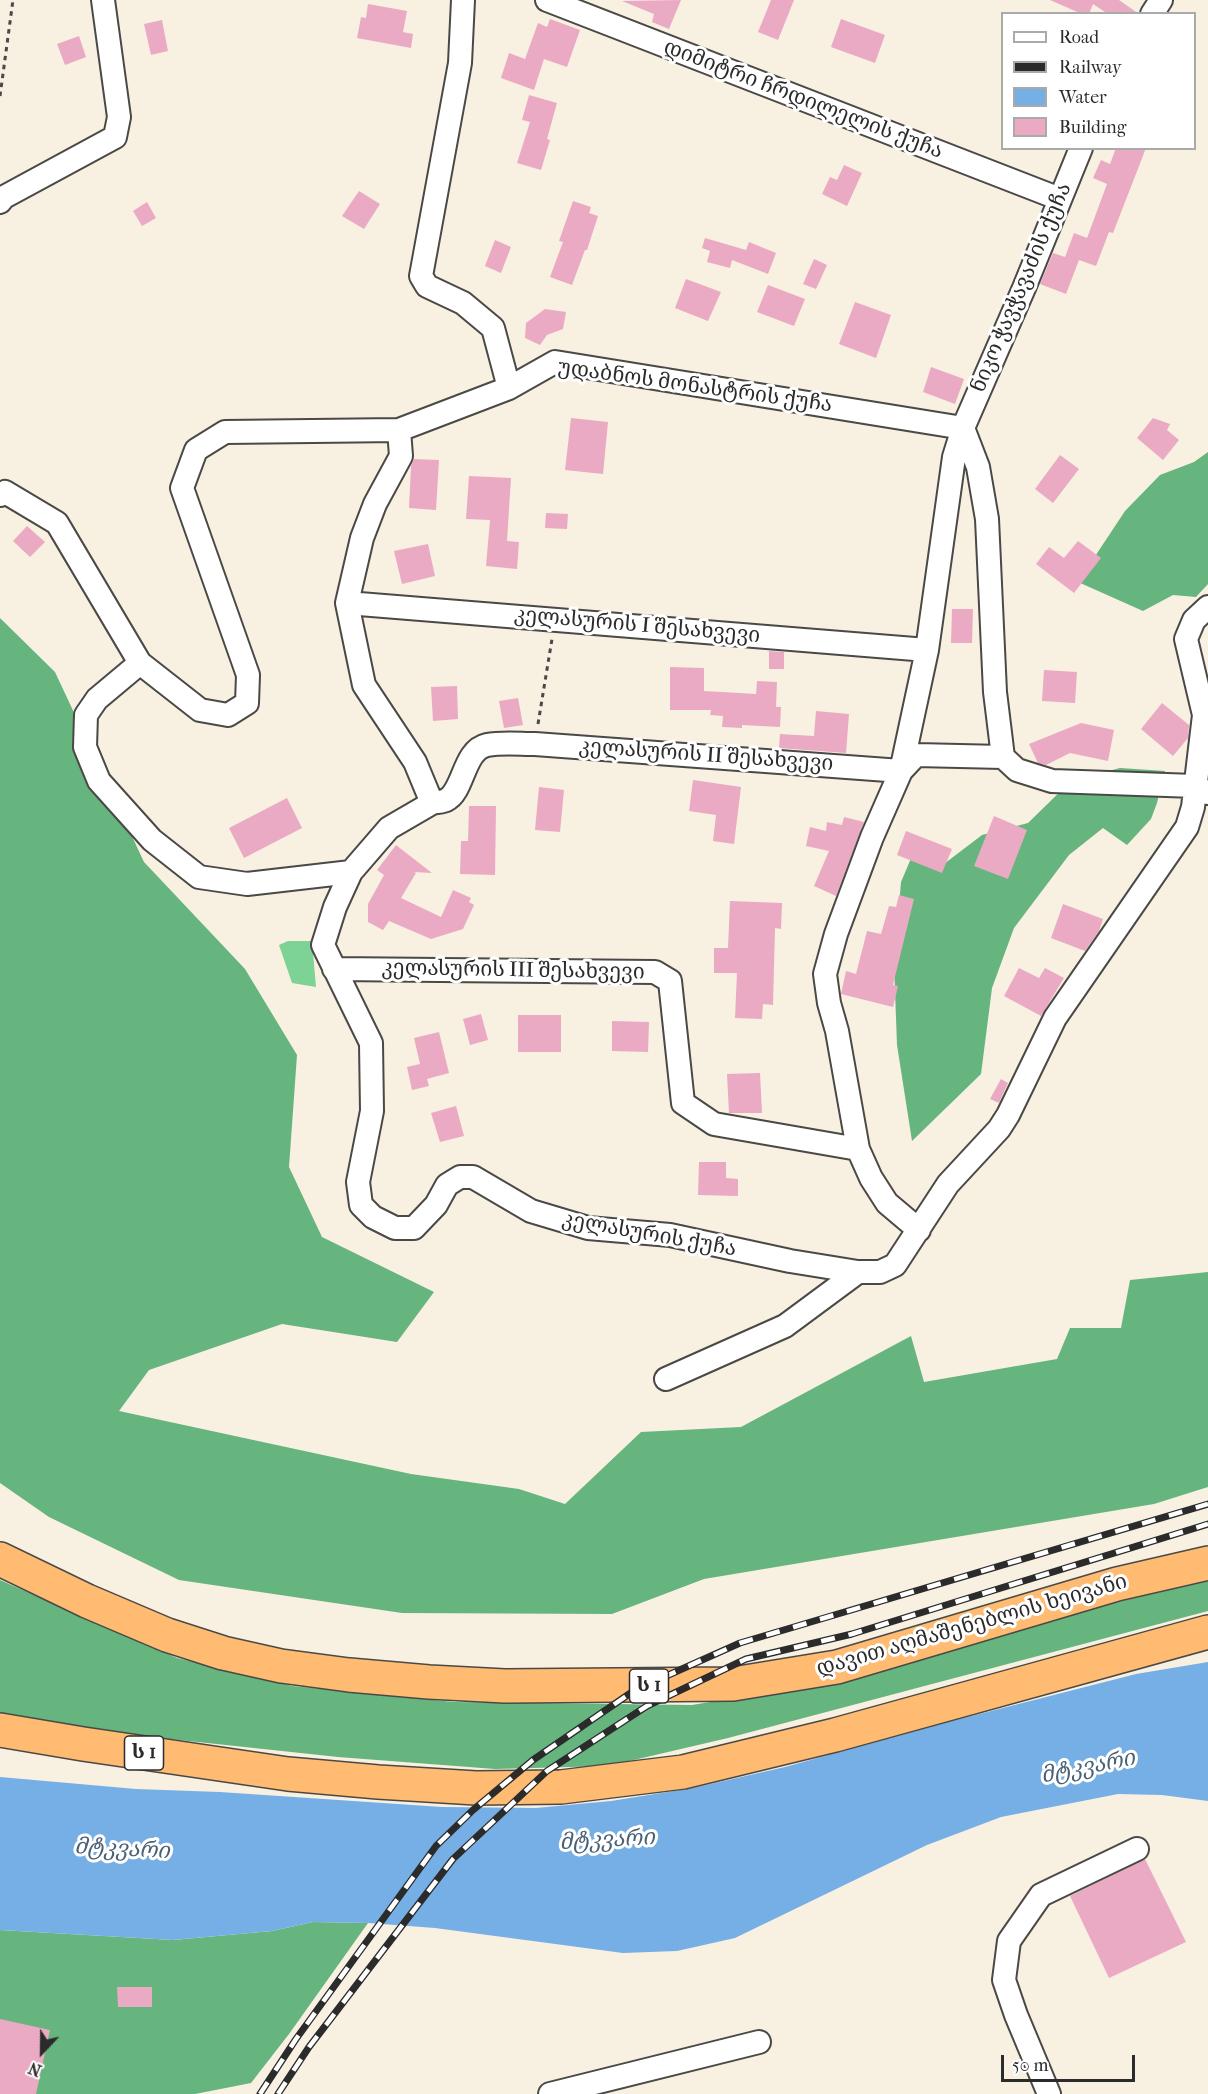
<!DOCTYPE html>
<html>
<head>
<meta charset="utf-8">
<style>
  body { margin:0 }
  #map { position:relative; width:1208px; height:2094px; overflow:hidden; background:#f8f0e1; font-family:"IM FELL French Canon",serif }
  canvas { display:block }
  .legend { position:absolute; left:1001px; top:12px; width:195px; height:138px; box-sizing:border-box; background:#fff; border:2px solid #aaa; margin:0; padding:8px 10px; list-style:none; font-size:18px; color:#2b2b2b }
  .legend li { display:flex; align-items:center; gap:12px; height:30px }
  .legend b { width:30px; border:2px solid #aaa }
  .north { position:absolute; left:12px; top:2022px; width:60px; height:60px; -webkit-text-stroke:4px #fff; paint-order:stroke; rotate:202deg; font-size:16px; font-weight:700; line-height:24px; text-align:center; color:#2b2b2b }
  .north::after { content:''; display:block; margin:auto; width:21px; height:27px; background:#2b2b2b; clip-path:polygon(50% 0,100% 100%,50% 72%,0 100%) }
  .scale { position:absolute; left:1001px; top:2055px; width:134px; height:27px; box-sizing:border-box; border:3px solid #2b2b2b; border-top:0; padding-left:8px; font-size:18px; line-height:21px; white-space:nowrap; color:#2b2b2b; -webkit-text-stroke:4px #fff; paint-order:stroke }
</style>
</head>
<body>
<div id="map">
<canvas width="1208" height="2094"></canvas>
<ul class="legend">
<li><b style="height:8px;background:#fff"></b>Road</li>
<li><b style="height:8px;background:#2b2b2b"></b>Railway</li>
<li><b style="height:16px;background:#76afe5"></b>Water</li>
<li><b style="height:16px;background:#ebaac4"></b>Building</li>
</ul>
<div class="north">N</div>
<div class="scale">50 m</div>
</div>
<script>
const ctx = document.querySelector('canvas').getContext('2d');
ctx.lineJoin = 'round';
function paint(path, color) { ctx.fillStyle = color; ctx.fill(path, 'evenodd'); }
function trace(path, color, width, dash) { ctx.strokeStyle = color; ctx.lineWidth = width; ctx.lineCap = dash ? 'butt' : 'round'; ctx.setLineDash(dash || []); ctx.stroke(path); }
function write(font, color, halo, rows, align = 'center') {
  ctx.font = font + ' "IM FELL French Canon","Noto Serif Georgian",serif'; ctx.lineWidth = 6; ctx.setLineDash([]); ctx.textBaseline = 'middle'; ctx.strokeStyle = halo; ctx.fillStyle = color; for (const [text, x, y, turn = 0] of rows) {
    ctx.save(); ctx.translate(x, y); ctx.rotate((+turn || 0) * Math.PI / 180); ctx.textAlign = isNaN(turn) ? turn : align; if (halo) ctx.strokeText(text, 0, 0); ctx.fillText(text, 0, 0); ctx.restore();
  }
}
paint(new Path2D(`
  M288,941H312L316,987L292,983L279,945Z`), '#7dd295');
paint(new Path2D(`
  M1208,452V584L1196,597L1173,595L1143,611L1078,582L1125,511L1160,475L1194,462Z
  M0,618L55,672L144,862L245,969L297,1055L289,1167L322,1237L434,1292L397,1342L282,1324L149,1370L119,1411L411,1474L519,1489L565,1504L641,1432L741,1427L911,1336L924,1382L1057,1359L1070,1328H1121L1130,1280L1208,1272V1487L1154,1504L704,1579L612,1614L402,1613L179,1580L49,1517L0,1483Z
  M1120,768L1165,771L1157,803L1151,819L1127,845L1103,828L1069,855L1014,928L992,988L981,1074L912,1141L897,1045L894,964L901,882L912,856L940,867L982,835L1028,823L1071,781Z
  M0,1580L177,1658L292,1686L454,1702L692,1705L838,1681L1065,1615L1208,1580V1611L728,1738L608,1766L495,1769L338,1757L95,1731L0,1713Z
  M313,1922L368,1923L289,2034L251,2083L195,2094H0V1930L173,1940L272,1931Z`), '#66b47e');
paint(new Path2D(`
  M1208,1662V1801L1162,1795L1118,1794L1001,1817L927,1845L735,1938L677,1951L623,1953L435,1928L368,1923L313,1922L272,1931L173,1940L0,1930V1777L136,1789L220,1792L442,1807L536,1808L611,1801L693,1788L785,1767L952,1721L1136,1674Z`), '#76afe5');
paint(new Path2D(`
  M681,0L669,29L652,22L654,14L622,1Z
  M771,0H794L778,40L758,32Z
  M1050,0H1119L1139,14H1108L1093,4L1089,14H1082Z
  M368,4L407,11L403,32L413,34L411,48L357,38L361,17L366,18Z
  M550,19L580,30L567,67L544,59L534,90L501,78L509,53L525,59L538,23L547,27Z
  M841,19L885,35L875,63L831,47Z
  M162,20L168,51L151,55L144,24Z
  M79,36L86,57L65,65L57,44Z
  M529,95L557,103L547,139L550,140L541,170L517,163L530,122L522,120Z
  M1116,148H1146L1113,233L1109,232L1096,266L1079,260L1066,294L1040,284L1053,253L1065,257L1074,233L1087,238L1107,184L1093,178L1101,160L1110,164Z
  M844,165L862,173L847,206L822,194L830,177L837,180Z
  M359,191L380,204L364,229L342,216Z
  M573,201L591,207L589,213L598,216L587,250H585L572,285L550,277L563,242L559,241Z
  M147,202L156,218L142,226L133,211Z
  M705,238L746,250L749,242L776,253L768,274L732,260L730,268L707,262L710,251L702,248Z
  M495,240L511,247L501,273L485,266Z
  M814,259L827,265L816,289L803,284Z
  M686,279L721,292L708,321L675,308Z
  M768,285L805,299L794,326L757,312Z
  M855,302L891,315L876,358L839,344Z
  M545,309L566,312L563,329L547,335L540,345L525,338L526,323Z
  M931,367L964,379L955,404L923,392Z
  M571,418L608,422L603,474L565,470Z
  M1153,418L1170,424L1167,430L1179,440L1163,460L1137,438Z
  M1060,455L1079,469L1053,503L1035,489Z
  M414,459L439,460L436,510L409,508L411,466Z
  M469,476L511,478L507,541L519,542L517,569L486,566L490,520L466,519Z
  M546,513L568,514L567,529L545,528Z
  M27,526L45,542L30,557L13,541Z
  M1078,541L1101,558L1074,593L1036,564L1049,547L1064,558Z
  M428,544L435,576L402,584L394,551Z
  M952,609H973L972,643H951Z
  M769,651L784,652V669H769Z
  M670,667L704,668V691L756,694L757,681L777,682L776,707H781L780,727L742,725V728L722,727L723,716L710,715L711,710H670Z
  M1044,670L1077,672L1075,703L1042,701Z
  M457,686L458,719L433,721L431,687Z
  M518,698L523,725L504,728L499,701Z
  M1162,703L1189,725L1188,738L1173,756L1141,729Z
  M816,711L849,714L846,753L779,748L780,734L814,736Z
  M1081,723L1114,730L1108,761L1070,753L1046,765L1038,763L1029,744Z
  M693,780L741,787L734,844L713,841L716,815L689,811Z
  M539,787L564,790L560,832L535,830Z
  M287,798L302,828L244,858L229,828Z
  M469,806H496L495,875L460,874L461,841H468Z
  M994,816L1027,830L1008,879L974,866Z
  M844,817L864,822L836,896L814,886L829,851L806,846L810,827L826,831L827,822L842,825Z
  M906,831L952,849L942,873L897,855Z
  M396,845L432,873L414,872L416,873L401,898L441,917L453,890L471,898L469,902L474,905L463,929L431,939L389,921L383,930L368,922V904L384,875L377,870Z
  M899,895L914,899L893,985L898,986L893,1007L841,994L846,971L856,974L867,931L881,934L889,906L896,907Z
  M730,901L782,903L781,929L775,928L773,1005L763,1004L762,1019L735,1018L737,973H714V948H728Z
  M1063,904L1103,919L1099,931L1085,951L1051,938Z
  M1019,968L1039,978L1045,968L1064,978L1041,1016L1004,996Z
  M481,1014L488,1040L470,1045L463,1019Z
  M518,1015H561V1052H518Z
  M612,1021L649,1022L648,1052L612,1051Z
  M439,1032L449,1073L427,1079L429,1086L412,1090L407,1067L420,1064L414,1038Z
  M760,1073L762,1113H729L727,1074Z
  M1001,1079L1008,1083L999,1103L990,1099Z
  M456,1106L464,1136L440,1142L431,1113Z
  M699,1162H726V1178L738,1179V1196L698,1195Z
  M1145,1859L1186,1942L1109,1978L1070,1896Z
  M117,1987H152V2007H118Z
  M0,2019L50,2030L36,2094H0Z`), '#ebaac4');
const minor = new Path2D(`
  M463,0L460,63L421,276L427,286L463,303L493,328L509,388
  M547,0L1060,199
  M1152,14L1161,0
  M0,202L4,197L115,137L119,117L103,0
  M0,495L5,492L57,523L140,663L200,710L228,715L247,703L248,675L182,488L196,450L225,432L399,430L509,388L555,362L963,428L978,467L987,519L995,692L1003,757L1017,770L1052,781L1195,786L1208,793
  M347,603L927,650
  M140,663L97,699L86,715L85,747L99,781L152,840L199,877L247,884L351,872L389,828L432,803L415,762L364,685L347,603L362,538L375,504L401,456L399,430
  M432,803C436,802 443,802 446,800C464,792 463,750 487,745C502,742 520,744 535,744L901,771L916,755L1003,757
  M351,872L335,907L323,945L371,1043L372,1111L358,1182L361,1205L373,1217L395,1228H414L436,1205L447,1185L460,1177H473L531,1211L588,1228L670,1235L790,1261L858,1272H880L895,1265L948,1184L999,1129L1008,1115L1055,1018L1187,827L1193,807L1204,715L1186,639L1194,620L1208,607
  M334,969L655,972L670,981L683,1103L714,1124L858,1149
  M919,1230L887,1203L871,1178L858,1149L837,1031L829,1003L825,974L836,934L872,837L901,771L927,650L954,457L963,428L1024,288L1081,148
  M666,1379L785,1326L858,1272
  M550,2094L759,2042
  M1049,2094L1016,2015L1004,1980L1009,1941L1041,1895L1137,1849`);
const highway = new Path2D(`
  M0,1559L87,1601L167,1635L223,1653L281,1666L349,1675L429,1682L505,1686L733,1684L837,1667L1117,1584L1208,1563
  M0,1730L83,1744L288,1774L378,1782L476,1788L561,1787L683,1772L835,1735L1208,1632`);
trace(minor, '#4a4946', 26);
trace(highway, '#4a4946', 36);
trace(new Path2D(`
  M0,96L13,0
  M538,724L552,639`), '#4a4946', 3, [4.5, 4.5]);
trace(minor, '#fff', 22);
trace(highway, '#febb71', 33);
const rail = new Path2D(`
  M260,2094L296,2039L436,1846L473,1810L533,1760L635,1690L740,1643L1208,1504
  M278,2094L309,2047L453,1859L547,1771L647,1706L746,1659L852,1634L1208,1524`);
trace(rail, '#2b2b2b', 7);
trace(rail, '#fff', 4.5, [14]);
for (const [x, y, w] of [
  [649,1686,39],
  [144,1753,39]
]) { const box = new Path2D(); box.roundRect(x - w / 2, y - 17, w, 34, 4.5); ctx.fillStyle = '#fff'; ctx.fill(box); trace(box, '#2b2b2b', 1.5); }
write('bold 20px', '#2b2b2b', null, [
  ["ს 1",649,1686],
  ["ს 1",144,1753]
]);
write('21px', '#2b2b2b', '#fff', [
  ["დიმიტრი ჩრდილელის ქუჩა",803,100,21],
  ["ნიკო ჭავჭავაძის ქუჩა",1022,288,-67],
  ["უდაბნოს მონასტრის ქუჩა",695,387,8],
  ["კელასურის I შესახვევი",637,626,5],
  ["კელასურის II შესახვევი",706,756,4],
  ["კელასურის III შესახვევი",513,971,1],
  ["კელასურის ქუჩა",649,1235,10],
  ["დავით აღმაშენებლის ხეივანი",972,1626,-16]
]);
write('italic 22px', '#496075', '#fff', [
  ["მტკვარი",1088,1768,-11],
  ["მტკვარი",607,1841,-3],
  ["მტკვარი",122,1850,3]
]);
</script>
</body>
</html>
